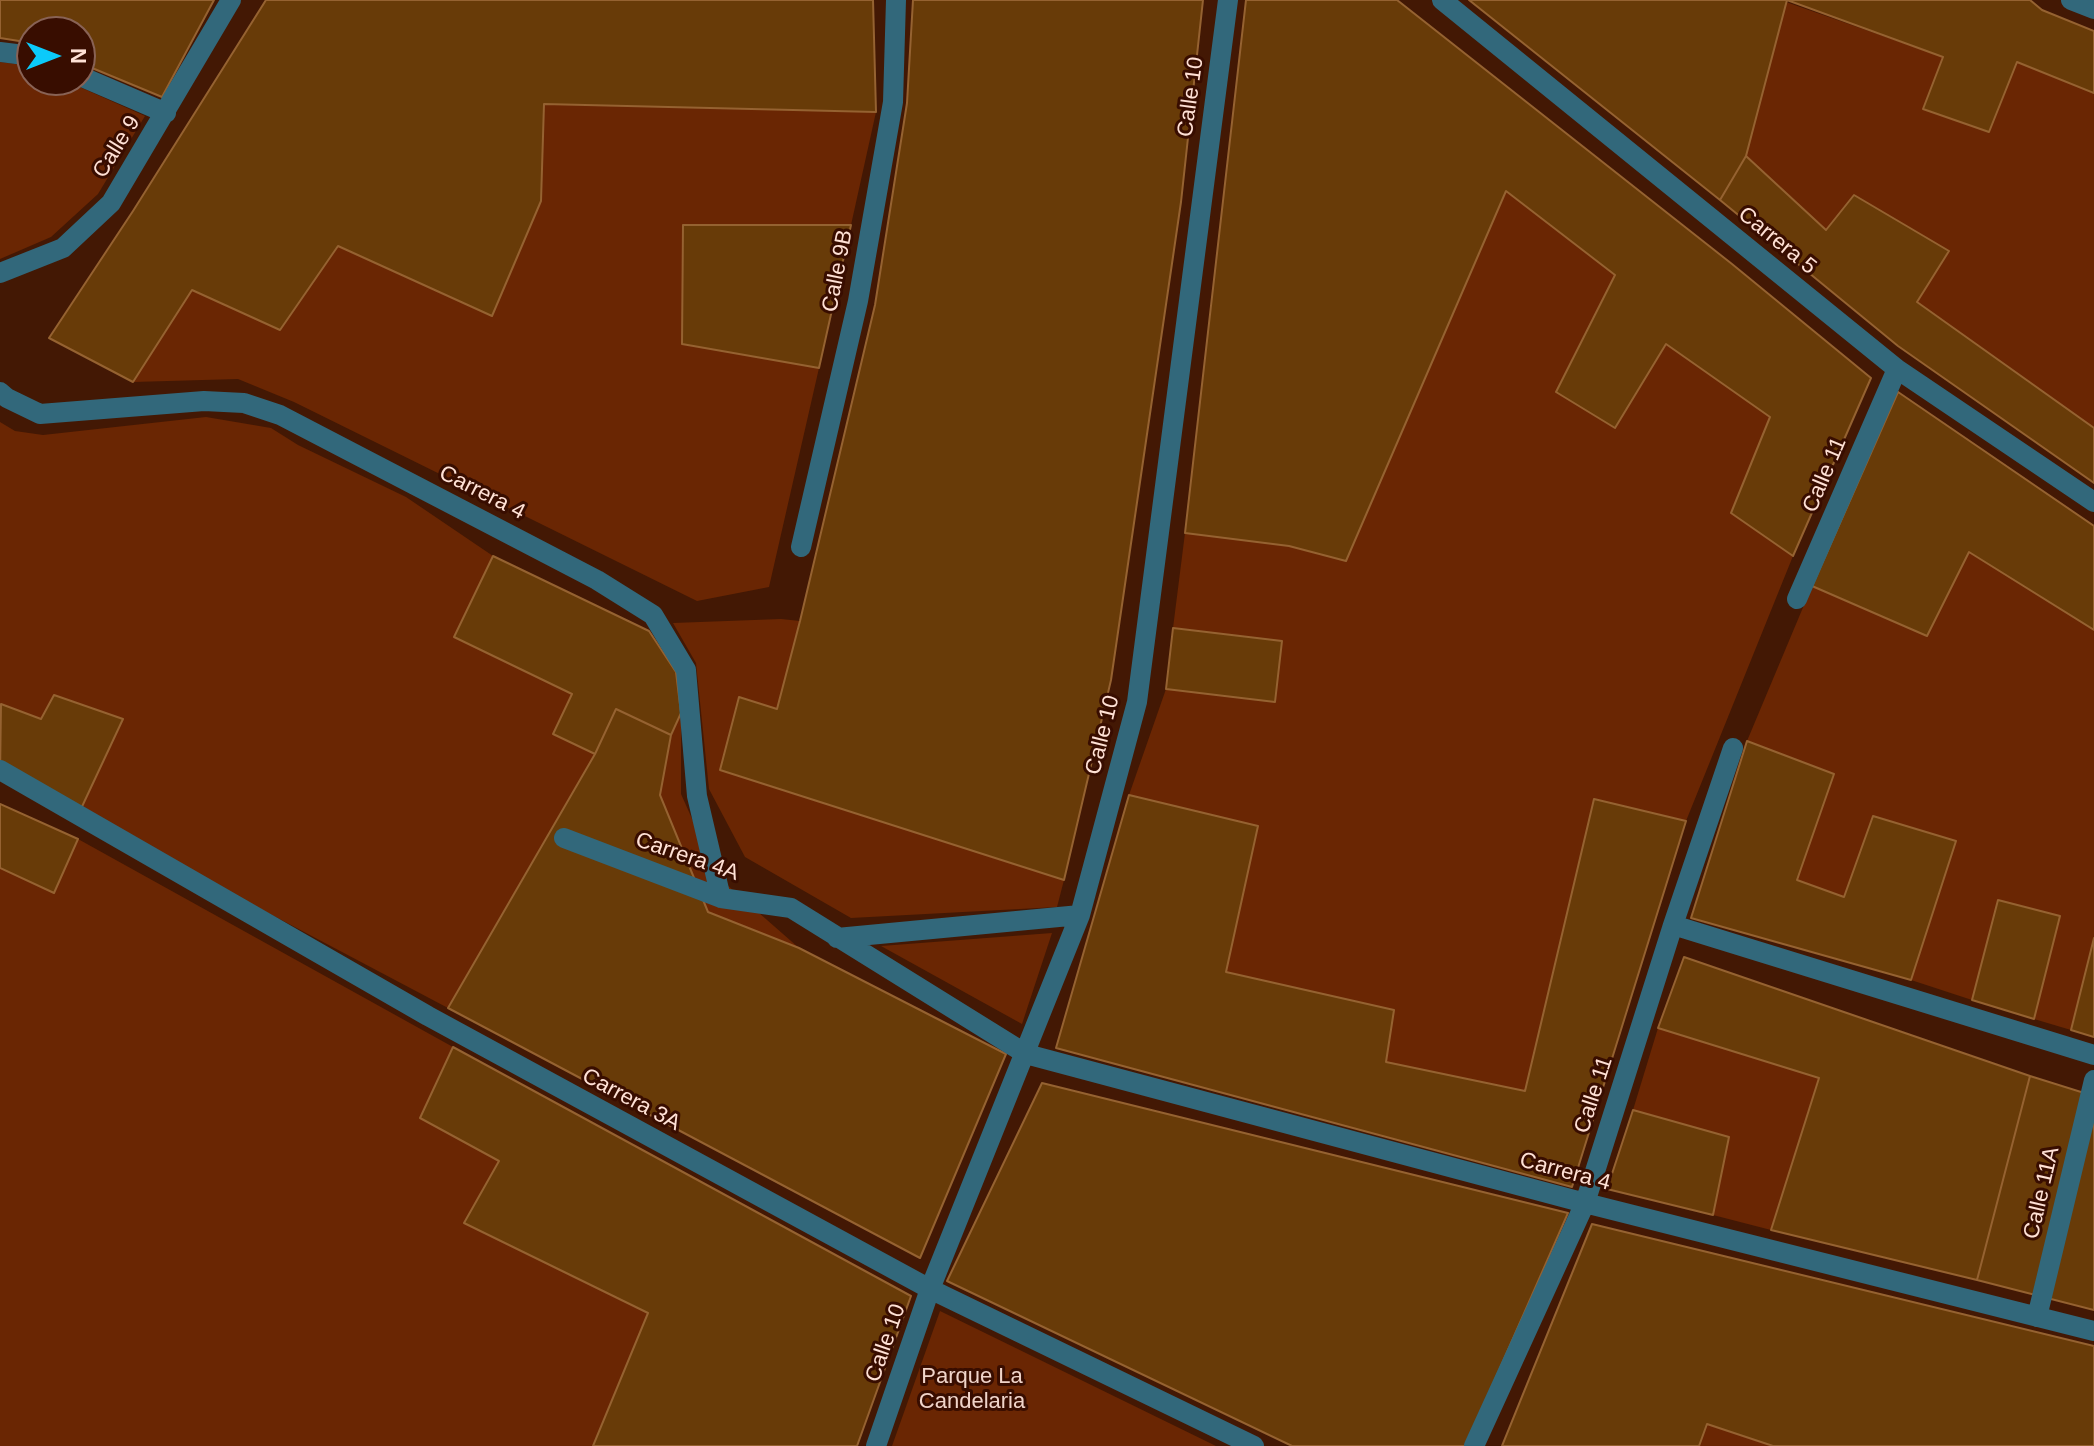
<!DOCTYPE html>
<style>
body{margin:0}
#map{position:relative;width:2094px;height:1446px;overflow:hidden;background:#431804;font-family:Helvetica,sans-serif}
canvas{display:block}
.north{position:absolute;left:16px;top:16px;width:80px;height:80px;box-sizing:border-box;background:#380d00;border:2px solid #886255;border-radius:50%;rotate:90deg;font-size:22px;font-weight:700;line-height:32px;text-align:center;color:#ffe1d5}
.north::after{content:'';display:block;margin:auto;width:28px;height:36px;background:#0bcafa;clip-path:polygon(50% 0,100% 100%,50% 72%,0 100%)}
</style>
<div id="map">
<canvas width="2094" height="1446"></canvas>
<div class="north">N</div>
</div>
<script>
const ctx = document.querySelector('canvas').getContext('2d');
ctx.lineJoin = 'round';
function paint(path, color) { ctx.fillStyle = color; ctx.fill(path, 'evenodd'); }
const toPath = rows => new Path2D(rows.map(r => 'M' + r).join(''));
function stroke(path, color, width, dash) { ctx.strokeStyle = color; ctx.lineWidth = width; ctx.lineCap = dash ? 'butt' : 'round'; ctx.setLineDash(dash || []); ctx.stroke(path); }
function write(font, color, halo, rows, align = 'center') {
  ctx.font = font + ' Helvetica,sans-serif'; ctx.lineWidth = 6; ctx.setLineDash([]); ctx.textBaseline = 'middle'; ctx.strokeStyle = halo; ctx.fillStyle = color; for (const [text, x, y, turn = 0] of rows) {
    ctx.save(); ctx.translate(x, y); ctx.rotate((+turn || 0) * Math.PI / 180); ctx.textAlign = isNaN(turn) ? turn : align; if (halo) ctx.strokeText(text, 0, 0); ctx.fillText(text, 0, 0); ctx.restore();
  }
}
const green = toPath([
 [1786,2,1943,57,1923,109,2017,62,2094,93,2094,428,1917,302,1948,251,1854,195,1826,230,1746,156],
 [0,62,31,66,32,80,64,80,145,116,98,194,51,237,0,259],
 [544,104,876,112,851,225,683,225,682,344,819,368,769,587,697,601,294,402,238,379,133,382,192,290,280,330,338,246,492,316,541,201],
 [1506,191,1615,275,1556,392,1615,428,1666,344,1770,417,1731,513,1793,556,1686,821,1594,799,1525,1091,1386,1062,1394,1010,1226,972,1258,826,1129,795,1166,689,1275,702,1282,641,1173,628,1185,533,1289,546,1346,561],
 [206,417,271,428,298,445,406,497,493,556,454,637,572,694,553,734,595,754,448,1008,79,813,122,719,55,695,41,719,1,704,0,707,0,422,15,431,43,435],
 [1969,552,2094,630,2094,938,2071,1030,2034,1019,2060,916,1998,901,1972,1000,1911,980,1956,841,1874,816,1844,897,1797,880,1834,774,1747,741,1812,586,1927,636],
 [781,619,800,621,777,709,739,698,720,770,1064,880,1057,907,851,918,745,857,709,789,696,663,673,623],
 [681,713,681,794,718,877,799,948,708,912,660,795,670,739],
 [78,839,453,1047,420,1118,499,1161,465,1223,648,1313,593,1446,0,1446,0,868,54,892],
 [1052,933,1022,1024,881,946],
 [1658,1028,1819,1078,1771,1230,1713,1215,1728,1137,1633,1110],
 [940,1311,1216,1446,892,1446],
 [1707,1424,1772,1446,1699,1446]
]);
const building = toPath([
 [0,0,214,0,162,97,80,63,80,32,32,32,32,43,0,38,0,0],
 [266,0,873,0,876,112,544,104,541,201,492,316,338,246,280,330,192,290,133,382,49,338,133,211,266,0],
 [913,0,1203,0,1181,202,1111,680,1064,880,720,770,739,697,777,709,800,621,875,305,907,103,913,0],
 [1246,0,1397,0,1732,264,1871,378,1793,556,1731,513,1770,417,1666,344,1615,428,1556,392,1615,275,1506,191,1346,561,1289,546,1185,533,1246,0],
 [1469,0,1787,0,1746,156,1720,200,1469,0],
 [1787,0,2030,0,2042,10,2094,31,2094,93,2017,62,1989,132,1923,109,1943,57,1787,0],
 [1746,156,1826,230,1854,195,1949,251,1917,302,2094,428,2094,483,1898,346,1720,200,1746,156],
 [683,225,851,225,819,368,682,344,683,225],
 [1898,392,2094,526,2094,630,1969,552,1927,636,1812,586,1898,392],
 [493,556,649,631,676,672,681,713,671,735,616,709,595,754,553,734,572,694,454,637,493,556],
 [1173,628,1282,641,1275,702,1166,689,1173,628],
 [54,695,123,719,79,813,0,777,1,704,41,719,54,695],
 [616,709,671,735,660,795,708,912,799,948,1006,1054,920,1258,448,1008,595,754,616,709],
 [1747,741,1834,774,1797,880,1844,897,1873,816,1956,841,1911,980,1691,918,1747,741],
 [1129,795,1258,826,1226,972,1394,1010,1386,1062,1525,1091,1594,799,1686,821,1572,1187,1056,1048,1129,795],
 [0,804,78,839,54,893,0,868,0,804],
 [1998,900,2060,916,2034,1019,1972,1000,1998,900],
 [2094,938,2094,1037,2071,1030,2094,938],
 [1684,957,2030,1076,1977,1280,1771,1230,1819,1078,1658,1028,1684,957],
 [453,1047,911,1296,857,1446,593,1446,648,1313,464,1223,499,1161,420,1118,453,1047],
 [2030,1076,2094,1096,2094,1310,1977,1280,2030,1076],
 [1042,1083,1568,1213,1466,1446,1292,1446,947,1281,1042,1083],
 [1633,1110,1729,1137,1713,1215,1607,1189,1633,1110],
 [1592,1224,2094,1346,2094,1446,1773,1446,1707,1424,1699,1446,1502,1446,1592,1224]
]);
const minor = toPath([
 [1442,0,1897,369,2094,502],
 [2071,0,2094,9],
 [0,52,32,56],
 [80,76,166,113],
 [0,273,63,248,111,203,231,0],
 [0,392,7,398,40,414,204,401,244,403,280,415,597,580,653,615,686,670,697,796,721,898],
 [801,547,858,301,893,102,896,0],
 [1797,599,1897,369],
 [0,770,428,1016,930,1289,1254,1446],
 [564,838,721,898,791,908,1026,1054,1585,1203,2094,1331],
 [1673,925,2094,1055],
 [837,938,1080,915],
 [2037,1317,2094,1080],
 [876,1446,930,1289,1080,915,1137,702,1228,0],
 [1474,1446,1585,1203,1673,925,1733,748]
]);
const streetNames = [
 ["Calle 10",1191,97,-82],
 ["Calle 9",117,147,-58],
 ["Carrera 5",1777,241,39],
 ["Calle 9B",838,271,-79],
 ["Calle 11",1825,475,-67],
 ["Carrera 4",482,493,27],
 ["Calle 10",1103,735,-76],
 ["Carrera 4A",687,857,19],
 ["Calle 11",1594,1095,-72],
 ["Carrera 3A",631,1100,28],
 ["Carrera 4",1565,1172,15],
 ["Calle 11A",2042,1193,-77],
 ["Calle 10",886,1343,-71]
];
const parkNames = [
 ["Parque La",972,1377],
 ["Candelaria",972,1402]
];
paint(green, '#6a2603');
paint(building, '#683b08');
stroke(building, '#956231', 2);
stroke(minor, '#32687b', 20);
write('22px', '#ffe1d5', '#380d00', streetNames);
write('22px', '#f0d4c9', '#380d00', parkNames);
</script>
